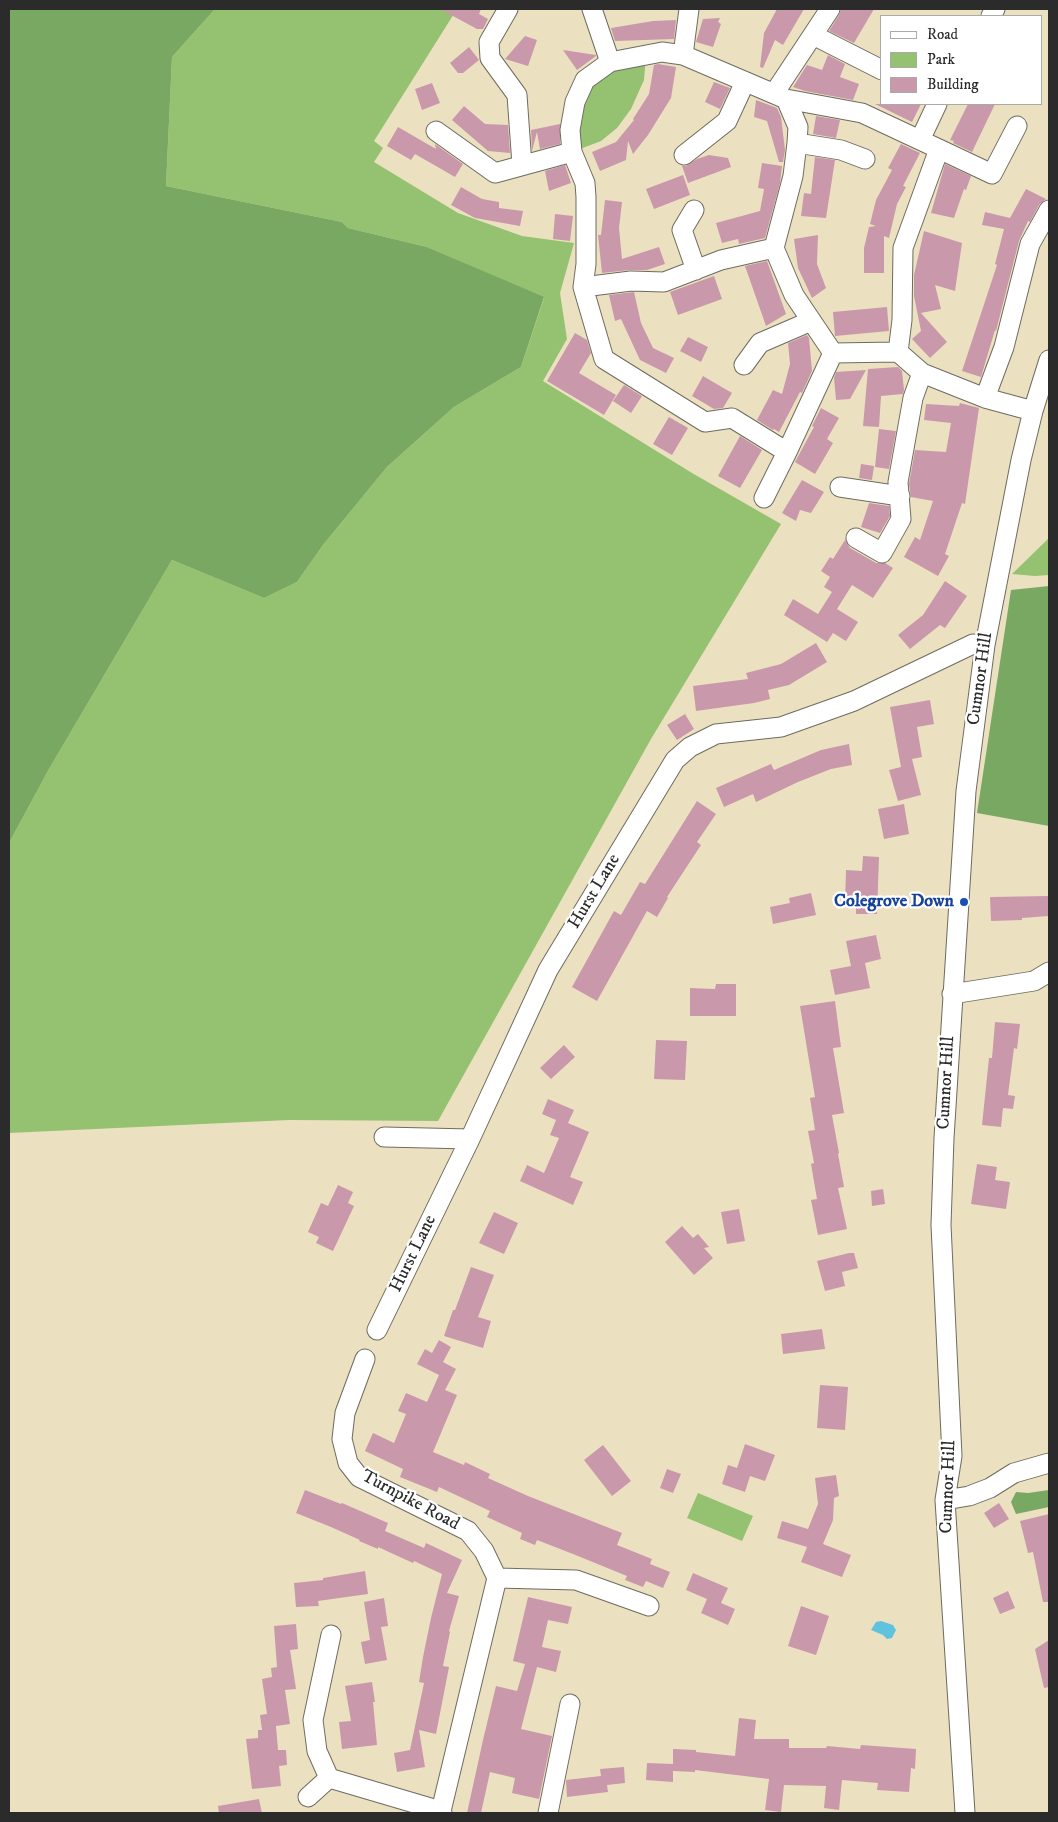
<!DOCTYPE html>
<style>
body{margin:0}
#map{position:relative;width:1058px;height:1822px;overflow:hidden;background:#ebe1c0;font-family:"IM FELL DW Pica",serif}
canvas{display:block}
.frame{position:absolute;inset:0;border:10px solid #2b2b2b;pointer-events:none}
.legend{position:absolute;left:880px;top:15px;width:162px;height:90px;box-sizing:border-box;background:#fff;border:1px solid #aaa;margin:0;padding:6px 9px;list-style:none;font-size:15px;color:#2b2b2b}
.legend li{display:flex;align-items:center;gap:10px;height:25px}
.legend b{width:25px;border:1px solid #aaa}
</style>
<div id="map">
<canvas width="1058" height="1822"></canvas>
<div class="frame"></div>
<ul class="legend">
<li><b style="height:6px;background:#fff"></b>Road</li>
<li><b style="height:14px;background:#95c270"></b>Park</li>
<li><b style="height:14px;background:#ca98ab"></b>Building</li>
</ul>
</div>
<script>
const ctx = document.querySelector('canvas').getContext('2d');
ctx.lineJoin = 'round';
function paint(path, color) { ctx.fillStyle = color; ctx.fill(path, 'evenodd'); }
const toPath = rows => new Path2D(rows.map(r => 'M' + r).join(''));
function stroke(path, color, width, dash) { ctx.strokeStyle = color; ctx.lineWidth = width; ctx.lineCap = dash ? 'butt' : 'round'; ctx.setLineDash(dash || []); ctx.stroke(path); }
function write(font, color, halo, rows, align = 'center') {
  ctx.font = font + ' "IM FELL DW Pica",serif'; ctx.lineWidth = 4.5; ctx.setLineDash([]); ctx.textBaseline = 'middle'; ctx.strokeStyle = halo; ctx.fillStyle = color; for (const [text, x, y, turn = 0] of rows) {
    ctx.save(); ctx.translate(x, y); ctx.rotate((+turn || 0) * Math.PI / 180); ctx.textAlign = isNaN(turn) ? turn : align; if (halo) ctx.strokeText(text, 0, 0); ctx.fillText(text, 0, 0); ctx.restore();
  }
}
const green = toPath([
 [215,9,457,9,374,141,383,148,374,162,458,213,522,236,574,243,560,293,567,339,543,381,692,473,781,524,651,739,438,1121,289,1120,9,1133,9,843,49,769,172,560,264,598,297,582,323,545,387,467,454,407,521,367,544,298,427,247,348,228,342,222,166,186,172,57],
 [646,55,644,80,631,109,617,128,601,141,572,152,585,80],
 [1049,538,1049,575,1035,576,1012,574],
 [698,1493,753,1516,742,1541,687,1518]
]);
const forest = toPath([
 [9,9,215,9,172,57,166,186,342,222,348,228,427,247,544,297,521,367,454,407,387,467,323,545,297,582,264,598,172,560,49,769,9,843],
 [1049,586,1049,826,977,813,1011,590],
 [1049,1490,1049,1507,1016,1514,1011,1502,1016,1492,1028,1493]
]);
const water = toPath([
 [881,1621,893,1625,896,1630,892,1638,887,1639,883,1635,871,1630,876,1622]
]);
const building = toPath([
 [440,9,481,9,479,14,488,19,483,29,477,29],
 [777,9,804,9,783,45,775,40,763,68,760,67,764,33],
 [841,9,874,9,854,43,829,31,839,15],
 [720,18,718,22,721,24,713,47,696,42,703,19],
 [676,20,674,39,615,41,611,28,653,21],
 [525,36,537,40,528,66,505,59],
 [469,47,479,60,463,73,458,73,450,63],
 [563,50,596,55,596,56,577,70],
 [828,55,845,64,840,77,859,84,853,100,805,91,793,87,807,65,822,70],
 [658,64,676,67,671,98,648,135,633,154,628,141,626,160,600,171,592,152,616,142,634,120,633,119,649,94,654,65],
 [714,82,730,88,720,109,705,102],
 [432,83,440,103,422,110,415,89],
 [756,100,777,108,781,117,785,150,783,162,779,162,767,121,754,117],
 [875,104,921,104,912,122],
 [968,104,995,104,972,152,953,143,954,141,950,140],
 [464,106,485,124,508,125,510,153,488,151,452,120],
 [816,116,840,120,836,138,813,134],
 [560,124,560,144,540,149,537,132,532,151,531,130],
 [398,127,436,149,435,144,463,164,455,177,415,154,411,160,387,146],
 [901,144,920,153,903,186,906,187,897,204,889,238,884,236,884,273,864,273,864,248,869,227,876,226,870,224,876,200,892,170,888,168],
 [709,155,728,158,731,167,688,183,682,166,686,166,697,159],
 [815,157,835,160,826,218,801,216,804,193,811,194],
 [762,163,782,166,780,183,765,238,739,244,738,239,722,243,716,223,760,211,764,189,758,188],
 [945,164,971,176,966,190,964,189,954,218,931,213],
 [565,165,571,183,549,191,545,171],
 [683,175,690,195,654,209,646,189],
 [461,187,482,199,499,202,499,208,523,211,520,226,475,218,451,205],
 [1026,189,1046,199,1039,205,1030,222,1028,221,1019,241,996,331,995,330,981,377,962,371,997,265,995,264,1004,229,982,225,985,212,1010,218],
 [605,200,622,202,619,228,622,259,659,247,665,264,647,270,630,270,602,273,598,235,601,235],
 [555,214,573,216,570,241,553,239],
 [924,231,962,243,955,291,935,285,941,309,921,313,947,342,930,358,912,339,921,331,914,296,914,275],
 [818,235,817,264,826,288,812,298,798,268,794,239],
 [767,261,786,314,766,326,745,266],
 [714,276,722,299,678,315,670,292],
 [634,292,641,323,653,348,674,358,666,373,640,360,621,319,615,321,609,295],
 [887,307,889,331,835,336,833,312],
 [575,333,587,340,591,353,579,373,616,395,604,415,547,381],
 [807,335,809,338,812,371,802,393,800,392,779,432,774,429,773,430,757,420,773,390,782,394,790,364,788,343],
 [688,337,708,347,701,362,680,351],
 [898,367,902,371,904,390,903,394,881,396,879,427,863,426,868,369],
 [866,370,850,399,836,400,834,378,836,372],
 [703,376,732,393,723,408,714,409,692,396],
 [624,385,642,396,631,413,613,401],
 [960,403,979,408,965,504,962,503,945,554,949,556,938,576,904,557,915,537,920,540,933,501,911,497,909,484,915,450,946,452,951,423,924,420,926,404,959,406],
 [821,408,839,418,827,439,833,443,815,474,795,462,814,427,812,426],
 [669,417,688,428,672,455,653,444],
 [879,429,896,431,889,469,875,467],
 [740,436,762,450,740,488,718,476],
 [861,464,874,466,872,480,859,478],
 [802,480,824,492,811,513,800,510,796,521,782,513],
 [869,503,889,506,890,516,880,533,861,527],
 [845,540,850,548,876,563,885,563,893,568,873,598,852,585,837,609,858,622,846,641,833,633,827,642,784,615,793,599,818,614,832,592,824,587,830,577,821,571,830,557,833,559],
 [945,581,967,596,945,628,940,625,910,649,898,635,923,615],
 [816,643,827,662,789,685,768,690,770,699,754,703,696,711,693,686,748,679,746,673,781,664],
 [930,700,934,724,917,727,922,757,912,759,921,795,898,801,889,770,901,767,890,707],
 [685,714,694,729,677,740,667,725],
 [849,744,852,765,831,769,798,782,756,802,753,794,724,807,716,788,771,764,774,770,821,750],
 [697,801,716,814,697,842,701,845,667,897,668,898,657,917,647,911,597,1001,572,987,614,911,621,915,640,882,645,884],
 [904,804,909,834,884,839,878,809],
 [863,856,879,857,877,914,856,914,856,904,845,904,846,870,862,871],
 [811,893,816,915,773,924,770,907,790,903,789,898],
 [1049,896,1049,916,1022,918,1022,920,991,921,990,897],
 [876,935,881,959,865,963,870,988,835,995,830,970,851,966,846,941],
 [716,984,736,984,736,1016,690,1016,690,988,715,989],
 [835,1001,841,1047,833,1048,844,1113,832,1115,839,1153,838,1154,844,1187,838,1188,847,1229,818,1235,811,1200,817,1199,811,1164,814,1163,808,1131,815,1130,810,1098,815,1097,800,1006],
 [995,1022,1020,1024,1017,1049,1014,1048,1008,1095,1015,1096,1013,1109,1003,1108,1001,1127,982,1125,989,1058,992,1058],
 [656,1040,687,1041,685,1080,654,1079],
 [564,1045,575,1057,551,1079,540,1068],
 [548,1099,574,1110,568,1123,589,1132,570,1177,583,1182,573,1205,520,1181,527,1165,544,1173,559,1138,550,1135,556,1120,542,1114],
 [977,1164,997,1167,995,1180,1010,1182,1006,1209,971,1204],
 [338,1185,353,1192,348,1203,354,1206,333,1251,316,1243,319,1237,308,1232,321,1203,328,1206],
 [883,1189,885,1204,872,1206,871,1191],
 [739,1209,745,1241,727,1244,721,1212],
 [494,1212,518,1223,504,1254,479,1243],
 [682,1226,693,1238,698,1234,709,1247,704,1248,713,1258,694,1275,665,1242],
 [849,1253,854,1253,858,1268,842,1272,845,1286,825,1291,817,1261],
 [471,1267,494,1275,478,1317,491,1321,483,1348,444,1336,453,1310,455,1310],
 [822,1329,825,1349,783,1354,781,1334],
 [439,1340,451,1347,443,1362,456,1369,445,1390,457,1395,433,1452,464,1465,465,1462,490,1474,488,1478,528,1496,622,1533,617,1545,652,1559,650,1564,670,1572,663,1588,646,1581,643,1587,625,1580,627,1576,573,1554,537,1540,535,1545,520,1539,522,1533,487,1517,490,1511,439,1487,437,1492,400,1477,403,1469,365,1451,373,1433,394,1443,406,1414,398,1411,406,1393,427,1402,439,1375,417,1364,425,1349,432,1353],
 [820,1385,848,1387,845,1430,817,1428],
 [745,1444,775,1455,765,1481,750,1476,745,1492,722,1484,728,1465,737,1468],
 [603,1445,631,1481,612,1496,584,1460],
 [667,1469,681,1474,673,1493,660,1488],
 [836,1475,839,1496,834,1498,833,1520,823,1544,851,1555,842,1577,801,1562,807,1547,777,1538,782,1521,808,1529,818,1504,815,1478],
 [305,1490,341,1504,342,1503,388,1523,385,1531,424,1548,426,1543,462,1560,447,1593,459,1596,449,1631,450,1632,443,1666,449,1667,436,1734,419,1730,425,1767,397,1772,394,1753,410,1750,424,1683,419,1682,423,1657,431,1618,442,1574,414,1561,413,1563,378,1547,378,1549,359,1541,360,1540,331,1527,296,1513],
 [999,1503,1009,1519,994,1528,984,1513],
 [1049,1514,1049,1602,1043,1602,1033,1552,1028,1553,1020,1521],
 [365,1571,368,1594,318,1601,319,1606,296,1607,294,1583,323,1580,323,1578],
 [693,1573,728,1588,721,1603,735,1609,728,1625,701,1613,707,1599,686,1590],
 [1008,1591,1015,1608,1000,1614,993,1598],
 [528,1597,572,1607,568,1624,548,1620,542,1647,561,1651,556,1672,537,1667,521,1729,552,1736,539,1799,512,1793,515,1778,490,1772,481,1813,467,1813,483,1740,496,1686,517,1691,525,1664,513,1661],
 [384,1598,388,1626,381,1627,387,1660,365,1664,361,1642,370,1640,364,1602],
 [801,1606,829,1616,816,1655,788,1646],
 [296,1624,298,1649,290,1650,296,1689,285,1690,290,1724,276,1726,278,1750,286,1750,287,1765,279,1766,281,1786,252,1789,246,1739,258,1738,258,1730,262,1730,260,1715,267,1714,262,1679,272,1677,271,1668,277,1667,274,1626],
 [1049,1640,1049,1687,1044,1688,1035,1649],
 [372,1682,375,1702,373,1702,377,1745,342,1749,339,1722,351,1721,345,1686],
 [739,1718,756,1720,754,1739,789,1739,789,1748,826,1748,827,1746,860,1749,861,1745,916,1749,915,1769,911,1768,909,1792,877,1790,878,1783,842,1780,839,1810,824,1808,826,1786,784,1785,781,1812,765,1810,769,1779,695,1770,695,1772,673,1771,673,1782,646,1780,647,1763,673,1764,673,1749,696,1750,696,1752,735,1756],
 [624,1767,625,1783,607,1785,608,1792,567,1797,566,1780,601,1776,600,1769],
 [259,1799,262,1813,219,1813,218,1806]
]);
const minor = toPath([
 [508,9,489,42,490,58,517,95,522,165],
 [592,9,610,62],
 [991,16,995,9],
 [813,35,882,70],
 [683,55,689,9],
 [775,92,830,9],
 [786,99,862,113,939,149,903,248,902,320,898,352],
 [436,131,495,173,572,152],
 [920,140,937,104],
 [797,143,841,150,865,159],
 [939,149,992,174,1017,126],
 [684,155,727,121,745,82],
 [694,210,682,230,696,270],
 [583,287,631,281,664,282,721,260,774,248],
 [833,353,787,452,732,418,705,422,604,359,583,287,586,264,586,197,585,183,572,152,570,130,575,102,585,80,610,62,662,52,683,55,786,99,798,127,797,143,793,176,774,248,794,295,833,353,898,352,922,373,985,398,1033,411],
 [744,365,760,343,811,321],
 [985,398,1004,347,1030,244,1049,210],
 [840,487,900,496],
 [764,498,787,452],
 [856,538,882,553,901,519,898,482,913,398,922,373],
 [952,994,1034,981,1049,972],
 [384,1137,470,1139],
 [377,1330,470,1139,548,970,675,760,690,747,716,734,781,727,854,701,973,644,985,645],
 [365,1359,345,1413,342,1439,348,1463,359,1477,468,1531,484,1551,497,1578,441,1811,442,1813],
 [945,1500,969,1496,990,1488,1014,1473,1049,1463],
 [497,1578,576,1580,649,1606],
 [331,1635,313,1720,317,1751,329,1778,441,1811],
 [308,1797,329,1778],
 [548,1813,570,1704],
 [965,1813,945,1500,952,1456,941,1225,944,1138,966,791,985,645,1021,460,1033,411,1049,360]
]);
const markers = [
 [964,902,5,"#1a4fb4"]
];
const streetNames = [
 ["Cumnor Hill",981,679,-82],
 ["Hurst Lane",595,892,-59],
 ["Cumnor Hill",947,1083,-87],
 ["Hurst Lane",414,1254,-64],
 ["Cumnor Hill",949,1487,-88],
 ["Turnpike Road",410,1501,28]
];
const transitNames = [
 ["Colegrove Down",954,902]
];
paint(green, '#95c270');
paint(forest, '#78a862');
paint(water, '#60c3de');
paint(building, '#ca98ab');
stroke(minor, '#6e6b5f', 21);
stroke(minor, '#fff', 19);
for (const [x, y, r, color] of markers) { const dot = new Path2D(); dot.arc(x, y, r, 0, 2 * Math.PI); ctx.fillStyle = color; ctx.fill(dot); stroke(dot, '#fff', 2); }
write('18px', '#2b2b2b', '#fff', streetNames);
write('bold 18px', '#164399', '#fff', transitNames, 'right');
</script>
